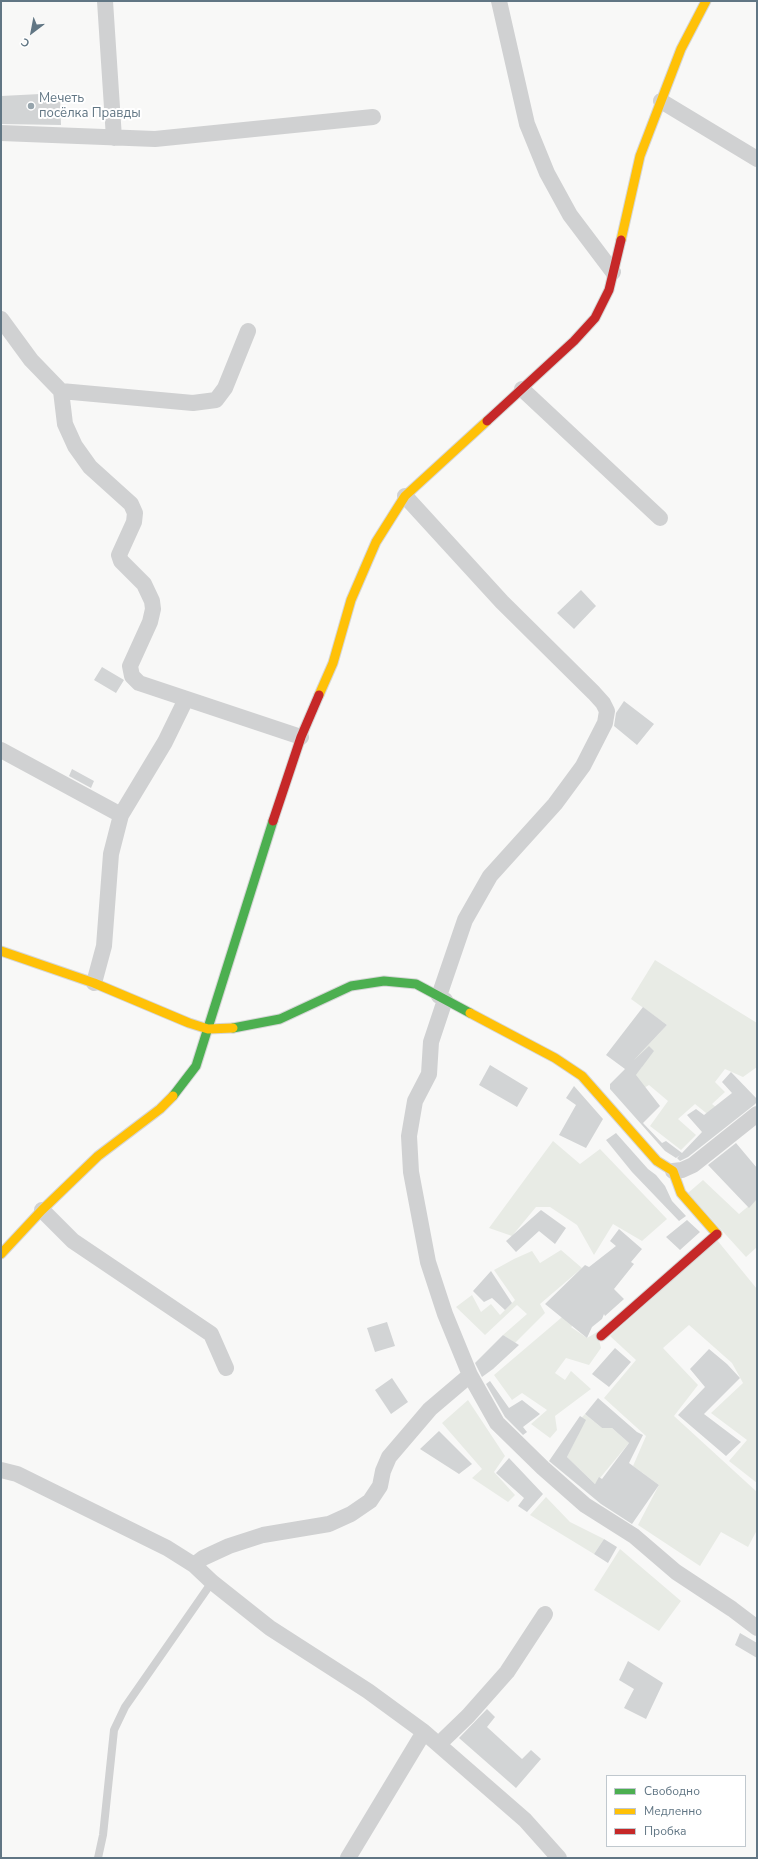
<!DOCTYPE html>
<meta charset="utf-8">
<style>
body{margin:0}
#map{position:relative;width:758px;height:1859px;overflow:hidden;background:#f8f8f7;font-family:"Nunito Sans",sans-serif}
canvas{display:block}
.frame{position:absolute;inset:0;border:2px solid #617684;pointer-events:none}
.legend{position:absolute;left:606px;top:1775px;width:140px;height:72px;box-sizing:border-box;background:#fff;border:1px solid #c0c8ce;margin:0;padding:5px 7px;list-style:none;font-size:12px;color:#617684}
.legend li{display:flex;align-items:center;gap:8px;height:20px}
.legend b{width:20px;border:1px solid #c0c8ce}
.north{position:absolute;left:12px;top:12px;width:40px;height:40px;-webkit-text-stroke:3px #fff;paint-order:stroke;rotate:212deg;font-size:11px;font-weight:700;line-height:16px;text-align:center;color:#617684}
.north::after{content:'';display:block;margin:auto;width:14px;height:18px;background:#617684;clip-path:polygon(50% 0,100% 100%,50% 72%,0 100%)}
</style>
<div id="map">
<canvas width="758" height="1859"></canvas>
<div class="frame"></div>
<ul class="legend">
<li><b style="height:5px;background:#4caf50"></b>Свободно</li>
<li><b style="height:5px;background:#ffc107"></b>Медленно</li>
<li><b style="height:5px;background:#c62828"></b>Пробка</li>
</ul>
<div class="north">С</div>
</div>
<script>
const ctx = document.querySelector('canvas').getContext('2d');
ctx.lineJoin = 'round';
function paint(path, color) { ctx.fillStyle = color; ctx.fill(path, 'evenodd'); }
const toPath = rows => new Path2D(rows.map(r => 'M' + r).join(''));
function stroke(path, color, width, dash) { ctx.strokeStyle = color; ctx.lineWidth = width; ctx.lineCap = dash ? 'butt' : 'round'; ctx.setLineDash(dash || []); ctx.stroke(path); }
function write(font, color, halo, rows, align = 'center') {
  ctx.font = font + ' "Nunito Sans",sans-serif'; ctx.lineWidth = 4; ctx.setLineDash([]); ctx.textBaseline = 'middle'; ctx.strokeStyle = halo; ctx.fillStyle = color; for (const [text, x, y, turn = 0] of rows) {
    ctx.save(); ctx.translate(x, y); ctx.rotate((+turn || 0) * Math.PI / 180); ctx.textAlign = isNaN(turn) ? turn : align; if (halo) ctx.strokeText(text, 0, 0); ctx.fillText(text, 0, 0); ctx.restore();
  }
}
const green = toPath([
 [655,960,757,1023,757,1067,743,1077,725,1069,715,1082,725,1092,712,1104,720,1110,711,1117,695,1104,678,1119,696,1135,681,1150,650,1126,668,1101,649,1085,637,1092,628,1085,642,1067,634,1060,667,1025,631,999],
 [553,1141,580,1164,600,1149,667,1219,642,1241,613,1224,594,1255,577,1225,550,1207,536,1207,512,1236,489,1228],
 [703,1180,739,1214,757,1199,757,1247,746,1257,688,1193],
 [717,1240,757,1289,757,1483,729,1461,747,1440,711,1413,743,1383,732,1363,689,1325,663,1348,698,1385,674,1416,757,1492,757,1530,748,1547,721,1532,700,1566,638,1525,659,1485,633,1466,646,1436,604,1398,636,1360,610,1336],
 [561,1250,582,1268,540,1304,545,1313,515,1343,503,1335,527,1314,517,1305,485,1335,456,1307,472,1295,481,1312,491,1304,500,1315,515,1300,494,1270,514,1259,532,1251,540,1263],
 [597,1282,584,1318,571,1327,587,1338,597,1332,601,1348,589,1365,566,1358,555,1373,565,1380,571,1371,591,1389,555,1416,557,1430,550,1438,531,1424,547,1410,522,1393,512,1400,494,1375,561,1318],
 [468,1400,505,1456,494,1472,515,1495,508,1502,472,1478,482,1469,442,1423],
 [585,1414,602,1428,612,1428,629,1443,595,1484,567,1457,578,1435,572,1428],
 [546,1497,570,1522,604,1539,594,1554,530,1515],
 [620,1549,681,1601,659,1631,594,1590]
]);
const building = toPath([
 [60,93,61,125,1,124,1,96],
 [581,590,596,606,574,629,557,613],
 [102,667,124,680,116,693,94,680],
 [624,701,654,724,637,745,614,726,616,713],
 [72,769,94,781,91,788,69,776],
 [643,1007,667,1025,634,1060,649,1046,654,1051,636,1075,660,1106,643,1123,662,1143,666,1141,682,1153,702,1132,687,1115,696,1109,704,1115,732,1093,722,1082,731,1072,757,1099,757,1102,754,1105,688,1157,680,1161,677,1158,680,1155,676,1158,665,1151,610,1089,610,1084,625,1069,606,1055],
 [490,1065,528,1088,517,1107,479,1085],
 [574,1086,603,1119,586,1148,559,1135,576,1105,566,1098],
 [616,1133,648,1169,656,1175,665,1186,672,1201,686,1216,679,1221,632,1172,606,1140],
 [736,1143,757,1168,757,1199,749,1208,708,1165],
 [541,1210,566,1228,555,1244,539,1231,516,1252,506,1241],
 [687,1220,700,1232,680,1250,666,1237],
 [619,1229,642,1249,631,1262,634,1264,614,1289,624,1299,605,1316,604,1314,602,1319,592,1327,587,1338,545,1304,585,1265,589,1267,616,1246,610,1241],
 [491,1271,512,1303,505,1310,492,1298,484,1302,473,1291],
 [387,1322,395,1346,375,1352,367,1328],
 [503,1335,519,1345,493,1369,482,1377,475,1363],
 [615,1348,631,1362,609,1387,592,1374],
 [709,1349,727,1364,740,1378,704,1414,741,1442,726,1456,678,1415,705,1387,690,1369],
 [392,1378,408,1402,391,1414,375,1390],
 [490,1381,509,1408,522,1400,540,1414,523,1427,527,1432,523,1435,505,1417,486,1384],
 [598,1398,637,1432,643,1435,629,1463,659,1485,632,1524,601,1504,549,1461,580,1416,586,1420,567,1457,595,1484,599,1477,602,1479,629,1443,612,1428,602,1428,585,1414],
 [439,1431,472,1464,459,1474,420,1449],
 [509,1458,543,1494,527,1512,518,1506,524,1498,496,1473],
 [604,1539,617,1547,608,1563,594,1554],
 [740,1633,757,1643,757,1658,735,1645],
 [628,1661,663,1683,646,1719,624,1708,634,1689,619,1680],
 [487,1709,495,1717,487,1727,522,1759,531,1750,541,1759,516,1788,459,1738]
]);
const lane = toPath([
 [98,1858,103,1835,114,1730,125,1707,212,1582]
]);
const street = toPath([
 [105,1,114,138],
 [499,1,527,124,547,173,570,215,613,272],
 [661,101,757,159],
 [1,133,155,139,373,117],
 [1,319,31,360,61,391,65,424,75,446,90,467,131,504,135,513,134,522,119,555,121,561,144,584,152,601,153,609,150,622,130,666,132,676,139,683,301,737],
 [522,389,660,518],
 [61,391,193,403,216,400,225,388,248,331],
 [405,496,502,602,594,693,603,703,607,711,605,723,583,766,555,804,490,876,465,920,439,996],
 [1,750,121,815],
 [94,983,104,946,111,854,121,815,165,742,186,699],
 [445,1000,431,1042,429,1074,415,1101,409,1136,411,1172,428,1262,445,1314,470,1375,497,1423,543,1468,585,1505,634,1536,676,1572,732,1609,757,1628],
 [673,1171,682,1170,693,1165,757,1114],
 [42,1210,73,1241,211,1334,226,1368],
 [1,1470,17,1474,167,1548,194,1565,212,1582,270,1628,368,1691,424,1732,525,1820,559,1858],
 [194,1565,203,1558,229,1546,263,1535,329,1524,351,1514,370,1501,380,1486,383,1471,389,1457,430,1409,470,1375],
 [439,1744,468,1716,507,1672,545,1614],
 [348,1858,424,1732]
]);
const fast = toPath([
 [233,1028,280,1019,351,986,384,981,416,984,470,1013],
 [173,1096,196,1066,273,821]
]);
const slow = toPath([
 [621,240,640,156,681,49,706,1],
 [319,695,333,663,351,600,376,542,405,496,487,421],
 [1,951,94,983,189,1023,208,1029,233,1028],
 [470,1013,555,1058,582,1076,657,1161,673,1171,681,1193,717,1234],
 [1,1254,42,1210,98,1156,160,1109,173,1096]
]);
const jam = toPath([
 [487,421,574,341,595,318,609,290,621,240],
 [273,821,301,737,319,695],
 [601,1336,717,1234]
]);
const markers = [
 [31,106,4,"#96a4ac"]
];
const poiNames = [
 ["Мечеть",39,99],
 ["посёлка Правды",39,114]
];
paint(green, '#e8ebe5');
paint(building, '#d2d4d5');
stroke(fast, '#d5d6d6', 11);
stroke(slow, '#d5d6d6', 11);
stroke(jam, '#d5d6d6', 11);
stroke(lane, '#d0d1d2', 8);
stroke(street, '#d0d1d2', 16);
stroke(fast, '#4caf50', 9);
stroke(slow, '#ffc107', 9);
stroke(jam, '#c62828', 9);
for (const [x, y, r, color] of markers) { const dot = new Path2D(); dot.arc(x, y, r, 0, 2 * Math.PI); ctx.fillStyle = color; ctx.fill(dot); stroke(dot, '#fff', 1.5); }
write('13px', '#617684', '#fff', poiNames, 'left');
</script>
